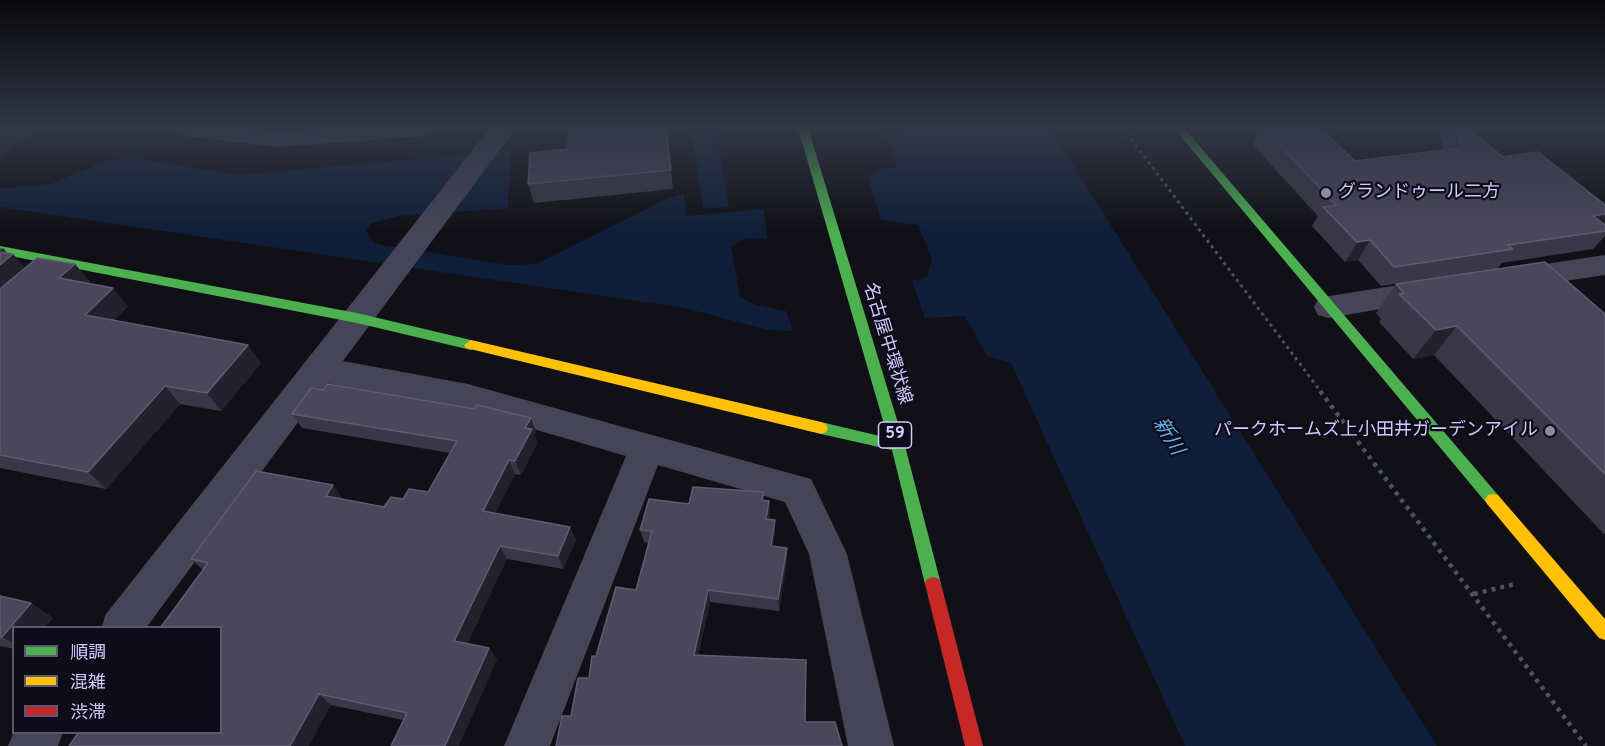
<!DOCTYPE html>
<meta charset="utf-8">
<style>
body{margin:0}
#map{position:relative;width:1605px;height:746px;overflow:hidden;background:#111016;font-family:Overpass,"Noto Sans JP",sans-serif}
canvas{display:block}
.legend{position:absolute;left:12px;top:626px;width:210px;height:108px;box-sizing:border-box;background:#0f0c1a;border:2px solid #5c5874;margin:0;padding:8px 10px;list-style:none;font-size:18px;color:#cfcafb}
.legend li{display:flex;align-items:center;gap:12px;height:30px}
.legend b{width:30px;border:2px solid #5c5874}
</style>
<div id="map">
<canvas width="1605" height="746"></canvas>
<ul class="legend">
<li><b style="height:8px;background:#4caf50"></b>順調</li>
<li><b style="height:8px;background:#ffc107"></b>混雑</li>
<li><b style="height:8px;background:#c62828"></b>渋滞</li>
</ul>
</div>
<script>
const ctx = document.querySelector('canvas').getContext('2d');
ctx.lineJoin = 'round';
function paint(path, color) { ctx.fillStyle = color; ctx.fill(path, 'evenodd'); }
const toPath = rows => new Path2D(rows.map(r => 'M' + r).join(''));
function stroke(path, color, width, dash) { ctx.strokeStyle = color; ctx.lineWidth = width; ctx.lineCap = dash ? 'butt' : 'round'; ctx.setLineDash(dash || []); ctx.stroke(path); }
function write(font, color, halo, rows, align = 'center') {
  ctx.font = font + ' Overpass,"Noto Sans JP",sans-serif'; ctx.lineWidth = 4.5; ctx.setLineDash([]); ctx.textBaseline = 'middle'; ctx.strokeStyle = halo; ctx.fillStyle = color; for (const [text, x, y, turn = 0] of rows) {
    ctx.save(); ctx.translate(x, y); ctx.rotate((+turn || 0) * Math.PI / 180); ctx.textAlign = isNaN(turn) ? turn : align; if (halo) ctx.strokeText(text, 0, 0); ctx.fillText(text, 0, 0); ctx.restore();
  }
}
const water = toPath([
 [906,128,1050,128,1437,746,1185,746,1011,363,987,356,965,316,925,318,912,281,927,277,932,259,918,225,881,220,868,177,879,169,897,167,884,133],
 [716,130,729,207,703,209,692,132],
 [510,151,508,208,398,216,372,223,366,231,374,243,382,245,509,265,536,264,669,198,684,194,686,216,764,209,767,239,746,238,731,247,740,296,755,305,786,311,793,331,768,330,685,308,0,207,0,189,51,184,106,161,132,158,239,175]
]);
const stream = toPath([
 [270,128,280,128,273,132,270,132,270,128]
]);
const pathFar1 = toPath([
 [1123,128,1321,392]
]);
const path = toPath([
 [1320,391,1586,746],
 [1474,594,1515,584]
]);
const street = toPath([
 [173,128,244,128,276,131,328,128,436,128,432,133,423,136,276,147,186,136,177,133,173,128],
 [490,128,516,128,343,361,468,384,811,479,847,554,894,746,848,746,809,554,785,502,658,465,550,746,504,746,626,456,468,410,327,383,146,628,101,628,106,614,490,128],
 [1605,255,1605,275,1512,289,1501,286,1497,279,1501,272,1512,269,1605,255],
 [1431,280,1442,284,1446,291,1442,298,1329,318,1318,315,1314,307,1318,299,1329,296,1431,280],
 [14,732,63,732,58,746,8,746,14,732]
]);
const fast = toPath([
 [798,128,808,128,905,446,941,584,939,589,933,591,927,589,925,584,892,450,821,434,816,432,814,428,816,424,821,422,888,438,798,128],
 [1174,128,1184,128,1498,495,1501,500,1498,505,1493,506,1488,505,1174,128],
 [0,246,357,313,471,340,478,345,471,350,357,323,0,254,0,246]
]);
const slow = toPath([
 [471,340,821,422,826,424,828,428,826,432,821,434,466,348,464,345,471,340],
 [1493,494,1498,495,1605,619,1605,640,1599,638,1488,505,1485,500,1488,495,1493,494]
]);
const jam = toPath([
 [933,577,939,579,941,584,983,746,965,746,925,584,927,579,933,577]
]);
const wall = toPath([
 [667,128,673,189,534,203,528,184,568,149],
 [1259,128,1320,128,1355,161,1444,150,1439,132,1442,128,1468,128,1503,157,1605,205,1605,222,1603,224,1605,225,1605,236,1593,249,1502,263,1497,269,1381,286,1358,260,1345,262,1312,226,1318,216,1252,144],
 [0,248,7,253,13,254,25,268,75,264,90,282,89,284,128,306,114,320,261,363,221,411,180,404,106,489,0,468],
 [1396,284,1605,314,1605,533,1604,534,1434,355,1413,359,1379,322,1381,319,1376,313],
 [292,414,536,432,534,435,537,443,521,475,515,474,495,513,576,540,563,569,507,559,467,643,489,648,497,660,403,720,331,705,220,732,203,570,191,559,343,499,384,507,403,499,428,492,450,453,302,428],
 [764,501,769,501,770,514,769,520,775,533,773,546,787,548,787,560,779,611,710,602,698,655,805,722,571,716,589,678,596,656,636,590,649,543,644,542,640,530,689,504],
 [0,596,31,603,53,618,14,627,14,649,0,646]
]);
const shadedWall = toPath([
 [10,128,42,128,0,158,0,135],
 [666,128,667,128,673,189,671,170],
 [1605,214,1605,222,1597,232,1593,216],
 [1370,240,1358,260,1345,262,1357,242],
 [3,248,10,256,13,254,29,272,0,298,0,251],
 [75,264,90,282,75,296,59,278],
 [113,288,128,306,100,333,85,315],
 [1457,326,1434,355,1413,359,1436,330],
 [248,345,261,363,221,411,207,393],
 [165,386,180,404,106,489,88,472],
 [531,418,536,432,534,435,537,443,521,475,515,461,525,428],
 [509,460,515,474,490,524,483,511],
 [333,485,343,499,326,496],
 [769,501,770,514,767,532,766,519],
 [775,520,775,533,771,559,771,546],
 [570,527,576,540,563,569,558,556],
 [500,546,507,559,463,653,454,641],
 [787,548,787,560,779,611,778,599],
 [708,590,710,602,696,666,694,655],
 [31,603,53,618,45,627,14,627,14,644,2,637],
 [489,648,497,660,459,746,445,746],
 [319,694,331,705,309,746,290,746]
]);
const building = toPath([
 [0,128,10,128,0,135,0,128],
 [569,128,666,128,671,170,528,184,530,153,568,149,569,128],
 [1263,128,1320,128,1355,161,1462,148,1456,128,1468,128,1503,157,1538,152,1605,205,1605,214,1593,216,1605,225,1605,231,1508,245,1513,249,1394,267,1370,240,1357,242,1323,207,1336,205,1263,128],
 [0,252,13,254,0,265,0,252],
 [37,258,75,264,59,278,113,288,85,315,248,345,207,393,165,386,88,472,0,455,0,289,37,258],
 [1545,262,1605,314,1605,474,1457,326,1436,330,1399,294,1404,293,1396,284,1545,262],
 [327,384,475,409,477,405,531,418,525,428,532,429,515,461,509,460,483,511,570,527,558,556,500,546,454,641,489,648,445,746,391,746,407,713,319,694,290,746,69,746,79,732,220,732,220,627,161,627,208,563,191,559,256,471,333,485,326,496,384,507,391,497,403,499,409,489,428,492,457,441,292,414,311,388,323,390,327,384],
 [693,487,764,492,762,500,769,501,766,519,775,520,771,546,787,548,778,599,708,590,694,655,806,660,805,722,835,722,842,746,556,746,562,716,571,716,578,678,589,678,592,656,596,656,616,587,636,590,652,531,640,530,649,499,689,504,693,487],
 [0,596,31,603,2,637,0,637,0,596]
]);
const markers = [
 [1326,193,6,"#8c89ab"],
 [1550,431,6,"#8c89ab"]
];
const shields = [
 [895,435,33]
];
const shieldNames = [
 ["59",895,435]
];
const poiNames = [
 ["グランドゥール二方",1338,193],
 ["パークホームズ上小田井ガーデンアイル",1538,431,"right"]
];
const streetNames = [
 ["名古屋中環状線",886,344,73]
];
const waterNames = [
 ["新川",1167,437,59]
];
paint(water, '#0f1f39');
paint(stream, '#0f1f39');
stroke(pathFar1, '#485560', 3, [3, 4]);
stroke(path, '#485560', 4.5, [4, 5]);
paint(street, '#464557');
paint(fast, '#4caf50');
paint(slow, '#ffc107');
paint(jam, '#c62828');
paint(wall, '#3a3748');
paint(shadedWall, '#23212c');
paint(building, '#4a475b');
stroke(building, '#5f5b74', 1.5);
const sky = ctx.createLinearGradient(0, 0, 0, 232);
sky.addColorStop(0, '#09090c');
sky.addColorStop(0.55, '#323747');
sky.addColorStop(1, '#32374700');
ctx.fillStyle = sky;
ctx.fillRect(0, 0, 1605, 232);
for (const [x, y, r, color] of markers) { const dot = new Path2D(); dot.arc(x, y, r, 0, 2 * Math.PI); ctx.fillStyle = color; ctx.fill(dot); stroke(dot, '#0f0c1a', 2); }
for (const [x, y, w] of shields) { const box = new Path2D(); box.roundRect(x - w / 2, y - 13, w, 26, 4.5); ctx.fillStyle = '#0f0c1a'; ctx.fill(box); stroke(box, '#cfcafb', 1.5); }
write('bold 16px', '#cfcafb', null, shieldNames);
write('18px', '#cfcafb', '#0f0c1a', poiNames, 'left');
write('18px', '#cfcafb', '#0f0c1a', streetNames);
write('italic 20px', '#61b0f2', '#0f0c1a', waterNames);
</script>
